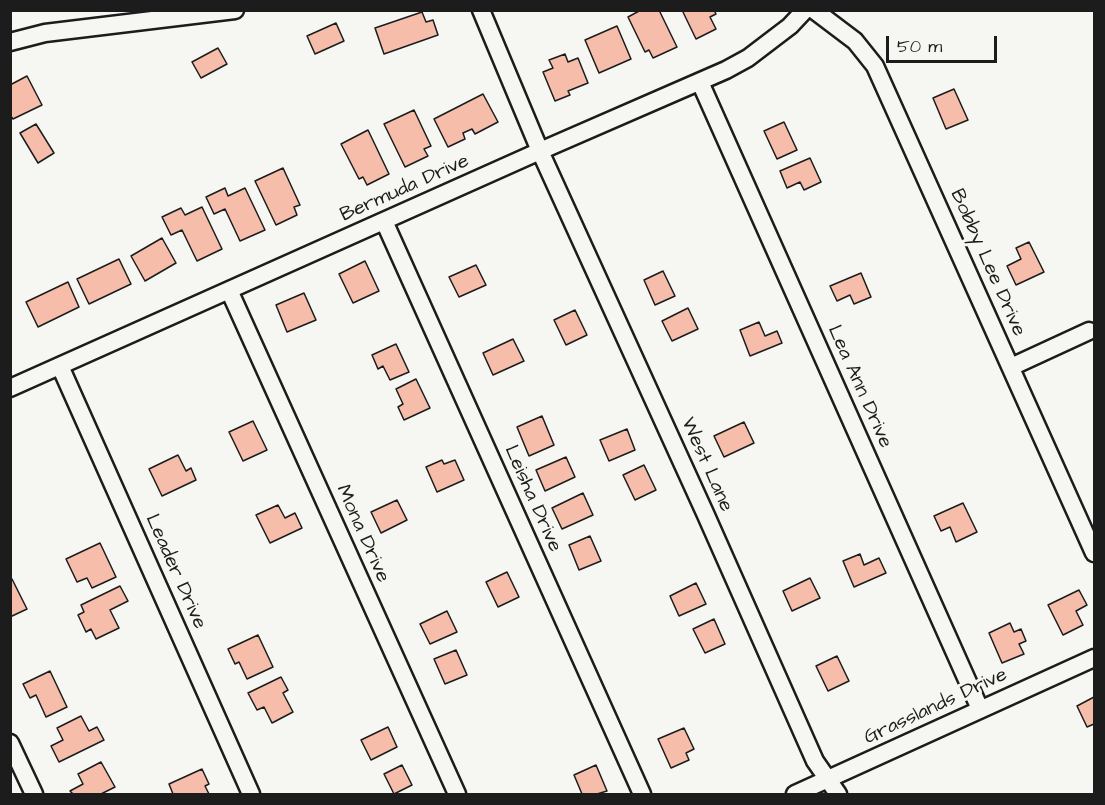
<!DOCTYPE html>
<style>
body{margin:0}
#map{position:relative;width:1105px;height:805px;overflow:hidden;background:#f6f6f2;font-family:"Architects Daughter",sans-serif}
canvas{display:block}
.frame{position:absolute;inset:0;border:12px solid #1c1c1c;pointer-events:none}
.scale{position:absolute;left:886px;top:36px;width:111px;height:27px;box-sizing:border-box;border:3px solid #1c1c1c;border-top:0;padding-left:8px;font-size:18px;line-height:21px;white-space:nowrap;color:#1c1c1c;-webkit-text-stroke:4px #f6f6f2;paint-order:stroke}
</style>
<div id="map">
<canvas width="1105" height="805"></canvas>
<div class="frame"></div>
<div class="scale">50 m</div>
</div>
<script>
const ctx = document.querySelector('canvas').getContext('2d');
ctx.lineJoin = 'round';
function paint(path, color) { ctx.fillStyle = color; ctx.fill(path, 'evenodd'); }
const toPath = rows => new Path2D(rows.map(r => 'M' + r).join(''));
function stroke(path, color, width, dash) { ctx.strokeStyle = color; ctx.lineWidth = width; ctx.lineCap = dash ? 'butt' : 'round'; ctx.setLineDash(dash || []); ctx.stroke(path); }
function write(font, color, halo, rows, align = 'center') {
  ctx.font = font + ' "Architects Daughter",sans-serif'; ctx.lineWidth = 6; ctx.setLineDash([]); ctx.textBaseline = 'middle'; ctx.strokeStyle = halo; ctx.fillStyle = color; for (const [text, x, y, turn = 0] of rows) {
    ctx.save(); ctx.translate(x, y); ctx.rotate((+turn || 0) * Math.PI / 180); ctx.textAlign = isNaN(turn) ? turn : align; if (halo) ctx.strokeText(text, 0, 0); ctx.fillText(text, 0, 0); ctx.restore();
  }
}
const building = toPath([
 [641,10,659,10,677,47,653,58,649,50,645,52,628,17,641,10],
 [682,10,714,10,716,14,710,17,716,29,696,39,682,10],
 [422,12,426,22,433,20,438,35,384,54,375,28,422,12],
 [336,23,344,41,315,54,307,36,336,23],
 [617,26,631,59,599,73,585,40,617,26],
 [218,48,227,64,201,78,192,62,218,48],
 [565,54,568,62,578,58,588,83,568,91,570,95,555,101,543,72,553,68,549,60,565,54],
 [27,76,42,105,13,119,10,115,10,85,27,76],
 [954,89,968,120,946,129,933,98,954,89],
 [483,94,498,122,475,134,472,129,463,133,465,139,448,147,434,119,483,94],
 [414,110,431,146,424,149,428,156,405,167,384,124,414,110],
 [784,122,797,150,777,159,764,131,784,122],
 [36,124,54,153,38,163,20,133,36,124],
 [368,130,389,174,367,185,363,177,359,179,341,144,368,130],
 [810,158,821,182,804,190,800,182,787,188,780,171,810,158],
 [283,168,300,205,294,207,297,215,276,225,255,181,283,168],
 [225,188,228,196,245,188,265,230,240,241,225,209,214,214,206,197,225,188],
 [202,207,222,249,197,261,182,230,171,235,162,217,181,208,185,215,202,207],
 [162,238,176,263,145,281,131,256,162,238],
 [1029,242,1044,272,1016,285,1007,266,1021,259,1016,248,1029,242],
 [119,259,131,284,89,304,77,279,119,259],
 [365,261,379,291,353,303,339,274,365,261],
 [476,265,486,285,459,297,449,277,476,265],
 [663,271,675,296,655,305,644,280,663,271],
 [861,273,871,297,854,304,850,295,837,301,830,286,861,273],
 [68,282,79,307,38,327,26,302,68,282],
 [304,293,316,320,287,332,276,305,304,293],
 [688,308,698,329,672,341,662,321,688,308],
 [575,310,587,335,566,345,554,320,575,310],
 [759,322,765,336,777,331,782,343,750,356,740,330,759,322],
 [513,339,524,361,493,375,483,353,513,339],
 [396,344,409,372,390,380,383,366,378,369,372,355,396,344],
 [416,379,430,408,404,420,398,407,403,404,396,389,416,379],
 [542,416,554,445,529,456,517,427,542,416],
 [253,421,267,450,243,461,229,432,253,421],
 [744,422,754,443,724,457,714,436,744,422],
 [627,429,635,450,609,461,600,440,627,429],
 [178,455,186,471,191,468,196,480,162,496,149,469,178,455],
 [566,457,575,477,545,491,536,470,566,457],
 [442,460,444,464,455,460,464,480,437,492,426,467,442,460],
 [644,465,656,490,635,500,623,475,644,465],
 [583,493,593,515,562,529,552,508,583,493],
 [397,500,407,520,381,533,371,512,397,500],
 [963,503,977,532,956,542,950,527,941,531,934,516,963,503],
 [278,505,285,518,295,513,302,528,270,543,256,515,278,505],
 [590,536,601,561,579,570,569,545,590,536],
 [100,543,116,577,92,588,87,578,77,582,66,559,100,543],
 [860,554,864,565,879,558,886,573,854,587,843,561,860,554],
 [507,572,519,597,498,607,486,582,507,572],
 [810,578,820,598,792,611,783,591,810,578],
 [12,579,27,609,10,617,10,580,12,579],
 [696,583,706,604,679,616,670,596,696,583],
 [120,586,128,601,110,610,119,628,96,639,91,629,86,632,78,615,84,612,81,605,120,586],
 [1079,590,1087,605,1076,611,1083,625,1063,635,1048,605,1079,590],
 [447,611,457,632,430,644,420,624,447,611],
 [714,619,725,644,705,653,693,629,714,619],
 [1010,623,1014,632,1021,629,1026,641,1019,644,1024,654,1002,663,989,633,1010,623],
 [258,635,273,667,247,679,239,662,235,664,228,649,258,635],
 [456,650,467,675,445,684,434,659,456,650],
 [837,656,849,681,828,691,816,666,837,656],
 [50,671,67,707,46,717,36,695,30,698,23,684,50,671],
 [281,677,288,690,283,693,293,712,272,723,264,707,257,710,248,693,281,677],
 [1094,697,1094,724,1087,727,1077,706,1094,697],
 [81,716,89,731,97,727,104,740,59,762,51,746,63,740,57,728,81,716],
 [388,727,397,747,371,760,361,740,388,727],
 [684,728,694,749,686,753,689,760,671,768,658,739,684,728],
 [101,762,115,787,101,794,73,794,70,791,83,784,78,774,101,762],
 [402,765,412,785,394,794,384,774,402,765],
 [596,765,607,791,597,794,582,794,574,775,596,765],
 [202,769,209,784,205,786,209,794,173,794,169,784,202,769]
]);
const street = toPath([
 [481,10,540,151,705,513,815,761,838,794],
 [814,10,855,41,875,66,1094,553],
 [10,42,45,33,235,10],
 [700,82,980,709],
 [384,221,642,794],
 [229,290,457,794],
 [60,366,251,794],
 [1011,367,1089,331],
 [10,388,540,151,726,70,748,58,790,26,805,10],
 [10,743,34,794],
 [795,794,1094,658]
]);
const streetNames = [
 ["Bermuda Drive",405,189,-24],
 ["Bobby Lee Drive",987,263,66],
 ["Lea Ann Drive",859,387,66],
 ["West Lane",706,465,66],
 ["Leisha Drive",532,499,66],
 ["Mona Drive",362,534,66],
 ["Leader Drive",175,572,66],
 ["Grasslands Drive",936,707,-25]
];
paint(building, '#f5bdaa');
stroke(building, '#1c1c1c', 1.5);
stroke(street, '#1c1c1c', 21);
stroke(street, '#f6f6f2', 16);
write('20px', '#1c1c1c', '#f6f6f2', streetNames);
</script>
